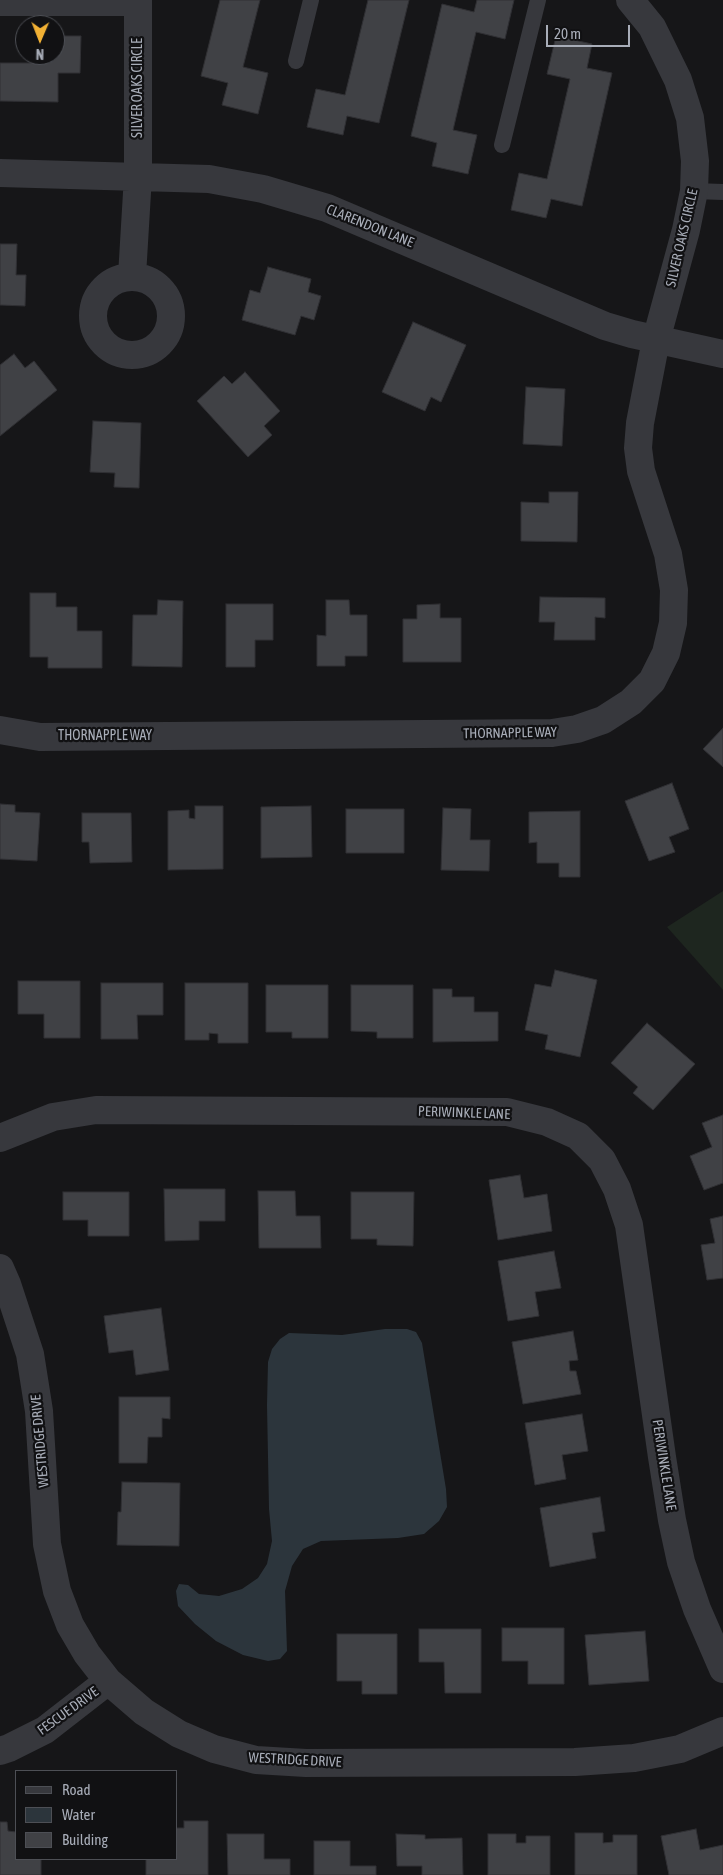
<!DOCTYPE html>
<style>
body{margin:0}
#map{position:relative;width:723px;height:1875px;overflow:hidden;background:#161618;font-family:"Asap Condensed",sans-serif}
canvas{display:block}
.legend{position:absolute;left:15px;top:1770px;width:162px;height:90px;box-sizing:border-box;background:#111113;border:1px solid #4d4f55;margin:0;padding:6px 9px;list-style:none;font-size:15px;color:#a8adb8}
.legend li{display:flex;align-items:center;gap:10px;height:25px}
.legend b{width:25px;border:1px solid #4d4f55}
.north{position:absolute;left:15px;top:15px;width:50px;height:50px;box-sizing:border-box;background:#111113;border:1px solid #4d4f55;border-radius:50%;rotate:181deg;font-size:14px;font-weight:700;line-height:20px;text-align:center;color:#a8adb8}
.north::after{content:'';display:block;margin:auto;width:18px;height:22px;background:#f2b134;clip-path:polygon(50% 0,100% 100%,50% 72%,0 100%)}
.scale{position:absolute;left:546px;top:25px;width:84px;height:22px;box-sizing:border-box;border:2px solid #a8adb8;border-top:0;padding-left:6px;font-size:15px;line-height:18px;white-space:nowrap;color:#a8adb8;-webkit-text-stroke:4px #111113;paint-order:stroke}
</style>
<div id="map">
<canvas width="723" height="1875"></canvas>
<ul class="legend">
<li><b style="height:6px;background:#37383d"></b>Road</li>
<li><b style="height:14px;background:#2c353c"></b>Water</li>
<li><b style="height:14px;background:#404145"></b>Building</li>
</ul>
<div class="north">N</div>
<div class="scale">20 m</div>
</div>
<script>
const ctx = document.querySelector('canvas').getContext('2d');
ctx.lineJoin = 'round';
function paint(path, color) { ctx.fillStyle = color; ctx.fill(path, 'evenodd'); }
const toPath = rows => new Path2D(rows.map(r => 'M' + r).join(''));
function stroke(path, color, width, dash) { ctx.strokeStyle = color; ctx.lineWidth = width; ctx.lineCap = dash ? 'butt' : 'round'; ctx.setLineDash(dash || []); ctx.stroke(path); }
function write(font, color, halo, rows, align = 'center') {
  ctx.font = font + ' "Asap Condensed",sans-serif'; ctx.lineWidth = 4.5; ctx.setLineDash([]); ctx.textBaseline = 'middle'; ctx.strokeStyle = halo; ctx.fillStyle = color; for (const [text, x, y, turn = 0] of rows) {
    ctx.save(); ctx.translate(x, y); ctx.rotate((+turn || 0) * Math.PI / 180); ctx.textAlign = isNaN(turn) ? turn : align; if (halo) ctx.strokeText(text, 0, 0); ctx.fillText(text, 0, 0); ctx.restore();
  }
}
const green = toPath([
 [723,891,723,990,667,927]
]);
const water = toPath([
 [385,1329,407,1329,416,1332,422,1343,446,1489,447,1507,439,1521,424,1534,398,1538,321,1541,303,1549,292,1566,285,1591,287,1651,280,1659,268,1661,243,1655,216,1641,195,1624,178,1606,176,1591,179,1584,188,1585,199,1594,219,1596,242,1589,258,1578,267,1564,272,1541,269,1509,267,1405,268,1362,272,1349,280,1339,289,1333,342,1335]
]);
const building = toPath([
 [220,0,260,0,243,67,268,73,258,114,222,105,228,83,201,76,220,0],
 [368,0,409,0,379,123,347,116,343,135,307,127,316,89,345,95,368,0],
 [477,0,514,0,505,39,476,32,453,130,477,135,468,174,432,166,437,143,411,136,442,4,474,12,477,0],
 [55,36,81,36,80,73,58,73,58,102,0,101,0,63,39,63,39,55,55,55,55,36],
 [556,36,592,44,587,68,612,73,582,206,551,199,546,218,511,210,519,173,547,179,570,79,547,74,556,36],
 [0,244,17,244,16,275,26,275,25,306,0,305,0,244],
 [268,267,311,279,308,292,321,296,314,320,301,316,295,335,242,320,250,290,260,293,268,267],
 [413,322,466,345,441,402,431,397,425,411,382,392,413,322],
 [14,354,25,368,34,361,57,390,0,436,0,365,14,354],
 [245,372,280,411,264,426,272,435,248,457,197,401,224,376,232,384,245,372],
 [526,387,565,389,562,446,523,444,526,387],
 [93,421,141,423,139,488,114,487,115,473,90,472,93,421],
 [549,492,578,492,577,542,521,541,521,502,549,503,549,492],
 [30,593,56,593,56,607,77,607,77,631,102,631,102,668,48,668,48,657,30,657,30,593],
 [540,597,605,598,605,618,595,617,595,640,554,640,555,622,539,622,540,597],
 [158,600,183,601,182,667,132,666,133,615,157,615,158,600],
 [326,600,349,600,350,615,367,615,367,656,345,656,345,666,317,666,317,635,326,636,326,600],
 [226,604,273,604,273,640,255,640,255,667,226,667,226,604],
 [440,604,440,618,461,618,461,662,403,662,403,619,417,619,417,605,440,604],
 [723,728,723,767,703,749,723,728],
 [672,783,689,829,669,837,675,852,649,861,625,801,672,783],
 [0,804,15,805,15,812,40,813,37,861,0,859,0,804],
 [195,806,223,806,223,869,168,870,168,811,189,810,189,818,195,819,195,806],
 [311,806,312,857,261,858,261,807,311,806],
 [443,808,471,809,470,840,490,840,489,871,441,870,443,808],
 [346,809,404,809,404,853,346,853,346,809],
 [580,811,580,877,559,877,559,863,537,863,537,842,529,843,529,812,580,811],
 [82,813,131,813,132,862,90,863,89,842,82,842,82,813],
 [555,970,597,980,580,1057,545,1049,548,1035,525,1030,535,984,551,987,555,970],
 [18,981,80,981,80,1038,44,1038,44,1014,18,1014,18,981],
 [101,983,163,983,163,1015,137,1015,138,1039,101,1039,101,983],
 [185,983,248,983,248,1043,218,1043,218,1034,209,1033,209,1040,185,1040,185,983],
 [266,985,328,985,328,1038,292,1038,292,1032,266,1032,266,985],
 [351,985,413,985,413,1038,377,1038,377,1032,351,1031,351,985],
 [433,989,452,989,452,997,474,997,474,1012,498,1012,498,1041,433,1042,433,989],
 [647,1023,695,1064,653,1110,633,1093,638,1087,611,1063,647,1023],
 [723,1115,723,1183,704,1190,690,1156,712,1147,702,1123,723,1115],
 [520,1175,524,1198,547,1194,552,1231,498,1240,489,1180,520,1175],
 [164,1189,225,1189,225,1221,199,1221,199,1240,165,1241,164,1189],
 [258,1191,295,1191,296,1216,320,1216,321,1248,259,1248,258,1191],
 [63,1192,129,1192,129,1236,88,1236,88,1220,63,1220,63,1192],
 [351,1192,414,1192,413,1246,377,1245,377,1239,351,1239,351,1192],
 [723,1216,723,1278,707,1280,701,1245,715,1243,710,1219,723,1216],
 [554,1251,561,1288,535,1292,539,1316,508,1321,498,1261,554,1251],
 [161,1308,169,1370,136,1375,133,1350,109,1353,104,1316,161,1308],
 [573,1331,578,1360,569,1361,570,1371,576,1371,581,1394,523,1404,512,1342,573,1331],
 [119,1397,170,1397,170,1419,162,1418,162,1437,148,1437,147,1463,119,1463,119,1397],
 [582,1414,588,1451,562,1455,566,1479,535,1485,525,1423,582,1414],
 [122,1482,180,1483,179,1546,117,1545,118,1512,121,1512,122,1482],
 [600,1497,605,1531,592,1533,596,1558,550,1567,540,1508,600,1497],
 [502,1628,564,1628,564,1684,528,1684,528,1661,502,1661,502,1628],
 [419,1629,481,1629,481,1693,445,1693,444,1662,419,1662,419,1629],
 [645,1631,649,1681,589,1685,585,1635,645,1631],
 [337,1634,397,1634,397,1694,362,1694,362,1681,337,1681,337,1634],
 [184,1821,208,1821,208,1875,146,1875,146,1859,176,1859,176,1828,184,1828,184,1821],
 [0,1822,7,1822,8,1831,16,1832,16,1859,41,1859,41,1875,0,1875,0,1822],
 [696,1829,700,1850,723,1845,723,1875,669,1875,661,1836,696,1829],
 [575,1833,603,1833,603,1843,613,1842,613,1835,637,1835,637,1875,575,1875,575,1833],
 [227,1834,264,1834,264,1859,290,1859,290,1875,228,1875,227,1834],
 [396,1834,425,1835,425,1839,462,1838,463,1875,422,1875,422,1866,397,1866,396,1834],
 [488,1834,516,1834,516,1843,526,1843,526,1836,550,1836,550,1875,488,1875,488,1834],
 [314,1841,350,1841,350,1866,376,1866,376,1875,314,1875,314,1841]
]);
const lane = toPath([
 [0,8,138,8],
 [296,61,311,0],
 [502,145,538,0],
 [694,191,723,192]
]);
const street = toPath([
 [0,173,209,179,263,189,327,208,605,326,632,334,723,354],
 [132,276,138,176,138,0],
 '93 316a39 39 0 1 1 78 0a39 39 0 1 1-78 0Z',
 [0,730,40,737,552,733,577,729,603,720,631,702,652,681,666,653,673,623,674,590,668,554,641,471,638,448,640,423,656,340,686,230,694,191,695,161,690,118,678,80,652,27,630,0],
 [0,1138,53,1117,96,1110,507,1112,547,1122,578,1136,602,1160,617,1189,629,1225,662,1457,672,1520,681,1562,697,1609,723,1669],
 [0,1268,7,1284,30,1354,39,1411,47,1544,57,1591,70,1625,87,1654,108,1681,144,1712,179,1734,214,1749,256,1760,306,1763,575,1762,634,1758,680,1749,723,1731],
 [0,1751,9,1748,45,1730,108,1681]
]);
const streetNames = [
 ["SILVER OAKS CIRCLE",138,88,-90],
 ["CLARENDON LANE",370,226,22],
 ["SILVER OAKS CIRCLE",682,238,-77],
 ["THORNAPPLE WAY",510,733,-1],
 ["THORNAPPLE WAY",105,736],
 ["PERIWINKLE LANE",464,1113,2],
 ["WESTRIDGE DRIVE",40,1441,-95],
 ["PERIWINKLE LANE",664,1465,81],
 ["FESCUE DRIVE",68,1711,-36],
 ["WESTRIDGE DRIVE",295,1760,3]
];
paint(green, '#1e261f');
paint(water, '#2c353c');
paint(building, '#404145');
stroke(building, '#303034', 1);
stroke(lane, '#37383d', 16);
stroke(street, '#37383d', 28);
write('14px', '#a8adb8', '#111113', streetNames);
</script>
